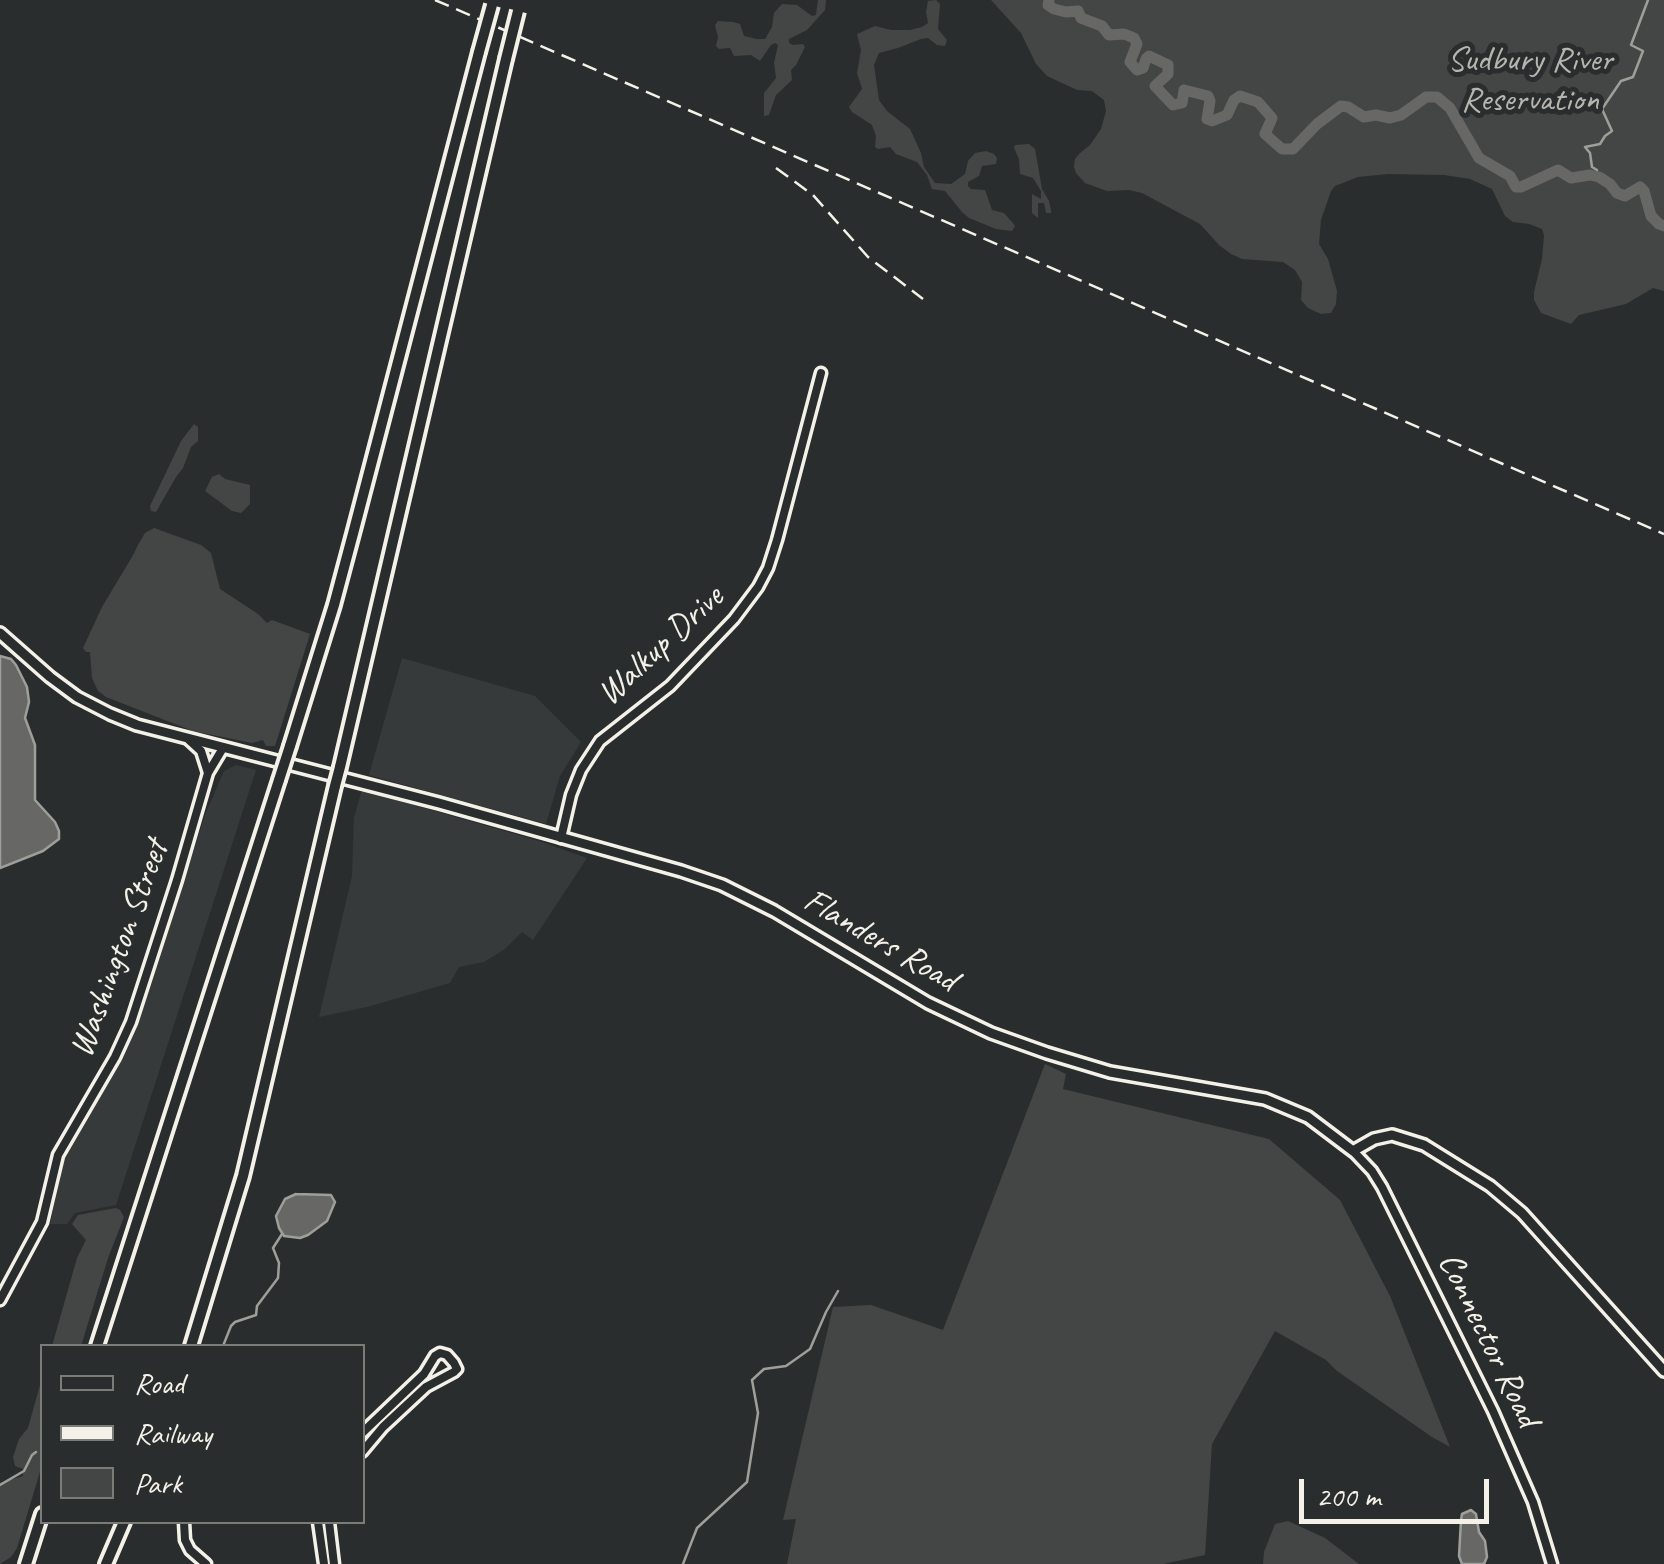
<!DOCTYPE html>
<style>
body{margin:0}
#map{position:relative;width:1664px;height:1564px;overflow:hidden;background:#2a2d2e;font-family:Caveat,sans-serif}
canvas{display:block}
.legend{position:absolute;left:40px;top:1344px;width:325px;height:180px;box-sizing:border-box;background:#2a2d2e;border:2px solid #7b7b78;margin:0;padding:12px 18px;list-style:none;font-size:30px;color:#f4f1e8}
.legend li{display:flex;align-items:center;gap:20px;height:50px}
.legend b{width:50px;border:2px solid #7b7b78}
.scale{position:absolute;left:1299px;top:1479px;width:190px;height:45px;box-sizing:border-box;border:5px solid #f4f1e8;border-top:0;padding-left:12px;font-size:30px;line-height:35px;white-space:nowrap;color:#f4f1e8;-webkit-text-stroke:8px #2a2d2e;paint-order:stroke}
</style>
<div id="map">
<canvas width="1664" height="1564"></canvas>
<ul class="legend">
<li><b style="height:12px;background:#2a2d2e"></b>Road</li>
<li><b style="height:12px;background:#f4f1e8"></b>Railway</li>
<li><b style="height:28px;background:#444645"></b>Park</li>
</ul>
<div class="scale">200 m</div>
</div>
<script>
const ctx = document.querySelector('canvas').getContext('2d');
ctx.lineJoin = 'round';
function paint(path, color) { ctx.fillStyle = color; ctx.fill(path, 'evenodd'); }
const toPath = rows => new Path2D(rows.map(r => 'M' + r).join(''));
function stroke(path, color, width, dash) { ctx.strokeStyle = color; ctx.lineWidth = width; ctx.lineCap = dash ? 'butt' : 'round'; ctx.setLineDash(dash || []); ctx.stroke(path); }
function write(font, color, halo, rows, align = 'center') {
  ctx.font = font + ' Caveat,sans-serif'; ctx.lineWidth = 10; ctx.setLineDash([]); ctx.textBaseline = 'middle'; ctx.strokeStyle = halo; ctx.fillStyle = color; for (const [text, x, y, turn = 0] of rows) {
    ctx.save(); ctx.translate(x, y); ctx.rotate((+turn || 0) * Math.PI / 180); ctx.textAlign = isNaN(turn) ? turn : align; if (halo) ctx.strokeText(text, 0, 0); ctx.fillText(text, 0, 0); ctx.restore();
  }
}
const built = toPath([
 [402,658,535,696,581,742,560,776,546,824,369,775],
 [236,765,256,770,116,1205,75,1213,67,1224,50,1224,64,1159,130,1041,151,985,205,815,224,771],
 [362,790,539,841,587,858,533,940,522,932,505,949,484,962,459,967,450,983,367,1007,319,1017,352,876,354,817]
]);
const green = toPath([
 [818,0,826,0,825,10,807,30,789,39,789,43,793,45,803,44,805,47,796,65,791,70,792,80,776,95,769,115,764,116,764,93,776,78,774,63,778,45,775,43,771,45,760,61,751,55,734,56,730,48,719,49,716,46,718,37,715,25,718,21,733,22,740,24,744,36,757,39,765,39,772,27,774,13,782,4,797,5,812,16,816,15],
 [936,0,940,4,938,29,947,40,945,46,937,45,928,38,921,39,898,48,879,53,874,65,879,100,887,111,910,129,921,153,924,167,935,183,951,184,965,174,968,161,975,153,986,151,994,154,997,158,996,164,982,166,979,176,968,182,968,186,971,189,985,190,992,210,1004,213,1013,223,1015,226,1012,231,996,229,969,218,962,212,945,191,932,189,927,175,917,162,896,154,890,147,878,149,875,147,876,136,872,125,852,112,849,107,862,89,857,73,861,50,857,34,875,26,891,30,910,30,922,27,928,23,926,12,928,1],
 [991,0,1664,0,1664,291,1653,288,1626,304,1579,315,1571,324,1541,313,1534,300,1534,292,1542,259,1544,235,1542,229,1529,224,1513,222,1505,216,1492,189,1470,179,1444,175,1388,174,1358,177,1335,186,1331,191,1321,220,1319,244,1328,259,1337,291,1336,304,1331,313,1321,314,1308,308,1301,300,1302,282,1295,270,1283,262,1242,259,1231,254,1219,245,1200,224,1142,193,1129,190,1107,191,1085,183,1076,173,1074,167,1075,159,1079,154,1090,145,1101,129,1106,111,1104,100,1092,91,1077,90,1047,76,1036,64,1021,33],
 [1029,144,1035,149,1042,189,1049,201,1051,211,1051,213,1046,213,1044,203,1038,203,1038,218,1032,213,1032,194,1041,199,1041,191,1033,178,1020,174,1019,159,1014,148,1015,145],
 [194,424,198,427,198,441,191,447,183,468,176,477,156,512,151,511,150,506,181,441],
 [219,474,225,479,250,485,250,504,241,513,232,511,205,491,212,477],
 [154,528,201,545,211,553,220,589,258,614,267,623,272,620,310,634,275,746,266,746,263,740,252,743,193,731,106,697,98,691,92,678,90,652,86,652,83,648,102,607,132,557,139,543,145,533],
 [1045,1064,1066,1074,1063,1089,1269,1139,1340,1200,1390,1296,1450,1447,1432,1437,1337,1371,1326,1360,1275,1331,1212,1444,1205,1555,1163,1564,787,1564,796,1519,783,1520,833,1307,871,1305,943,1330],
 [116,1208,120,1210,124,1217,108,1258,81,1346,52,1346,77,1258,86,1240,72,1224,78,1215],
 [42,1378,42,1465,17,1548,11,1557,0,1564,0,1483,23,1476,23,1469,15,1466,13,1457,19,1439,28,1428],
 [1288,1521,1325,1538,1359,1564,1263,1564,1264,1552,1275,1524]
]);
const water = toPath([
 [0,656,11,659,16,665,27,687,29,702,25,718,35,745,35,800,55,822,59,831,59,839,43,851,0,868,0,656],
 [296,1194,331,1195,335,1202,327,1221,308,1235,300,1238,284,1236,279,1228,276,1216,285,1199,296,1194],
 [1471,1510,1476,1514,1479,1532,1485,1541,1487,1557,1484,1564,1462,1564,1459,1556,1461,1520,1462,1514,1471,1510]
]);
const stream = toPath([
 [1596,176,1597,170,1592,167,1590,153,1585,147,1600,144,1605,136,1612,131,1602,109,1621,81,1633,77,1643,51,1631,45,1648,0],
 [223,1346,231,1326,235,1322,256,1315,257,1306,278,1278,279,1263,273,1248,282,1234],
 [0,1485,24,1471,32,1455,36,1452],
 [683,1564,697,1528,747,1482,758,1413,752,1380,764,1369,786,1366,810,1349,826,1312,838,1291]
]);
const river = toPath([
 [1049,0,1048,5,1054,9,1066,12,1078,11,1081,18,1102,26,1109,35,1124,34,1134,38,1137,44,1130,62,1137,70,1143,68,1146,59,1149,56,1168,65,1168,74,1155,86,1173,105,1182,103,1184,90,1208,96,1210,101,1207,119,1212,121,1227,115,1234,100,1240,96,1258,102,1272,118,1265,134,1282,149,1293,149,1317,124,1341,106,1348,107,1364,117,1376,115,1390,118,1401,115,1426,97,1437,97,1450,108,1479,158,1510,176,1516,187,1521,187,1558,170,1571,178,1590,175,1599,177,1610,184,1617,193,1625,196,1640,187,1644,191,1651,216,1659,224,1664,226]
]);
const minor = toPath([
 [189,740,201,751,208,773],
 [561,838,571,795,581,770,600,741,670,686,734,619,758,587,768,568,777,540,821,373],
 [1353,1151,1372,1171,1382,1187,1493,1411,1533,1502,1552,1564],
 [0,1300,42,1222,58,1155,115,1057,131,1022,177,880,208,773,223,748],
 [362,1433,424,1374,435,1356,440,1353,447,1355,454,1363,457,1369,454,1372,426,1387,383,1427,362,1452],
 [184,1522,185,1540,190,1550,206,1564],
 [318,1522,324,1564],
 [329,1522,334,1564]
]);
const major = toPath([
 [0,633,50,677,77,697,110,714,137,725,439,803,681,871,722,885,774,911,928,1003,991,1033,1047,1053,1110,1072,1265,1099,1308,1117,1353,1151,1374,1139,1392,1135,1424,1145,1490,1186,1522,1213,1664,1371]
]);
const highway = toPath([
 [290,746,334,605,354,530,479,52],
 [340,767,506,59],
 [97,1346,279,780],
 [191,1346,243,1176,335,786],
 [26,1564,42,1514],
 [106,1564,124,1522]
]);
const rail = toPath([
 [435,0,1664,534],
 [776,168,813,195,868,257,923,299]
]);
const highwayBridge = toPath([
 [479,52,492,5],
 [506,59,518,11],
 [279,780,290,746],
 [335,786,340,767]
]);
const parkNames = [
 ["Sudbury River",1530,61],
 ["Reservation",1530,101]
];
const streetNames = [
 ["Walkup Drive",661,646,-43],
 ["Flanders Road",880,941,30],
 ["Washington Street",120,949,-70],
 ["Connector Road",1488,1340,64]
];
paint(built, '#373a3a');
paint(green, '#444645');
paint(water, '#676866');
stroke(water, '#9f9f9a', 2.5);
stroke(stream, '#9f9f9a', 2.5);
stroke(river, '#676866', 11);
stroke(minor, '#f4f1e8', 15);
stroke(major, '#f4f1e8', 16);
stroke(highway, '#f4f1e8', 18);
stroke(minor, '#2a2d2e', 8);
stroke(major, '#2a2d2e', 9);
stroke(highway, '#2a2d2e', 10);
stroke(rail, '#f4f1e8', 2.5, [15, 8]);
stroke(highwayBridge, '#f4f1e8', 18, []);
stroke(highwayBridge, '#2a2d2e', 10);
write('35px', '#b6b5af', '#2a2d2e', parkNames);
write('35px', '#f4f1e8', '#2a2d2e', streetNames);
</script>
